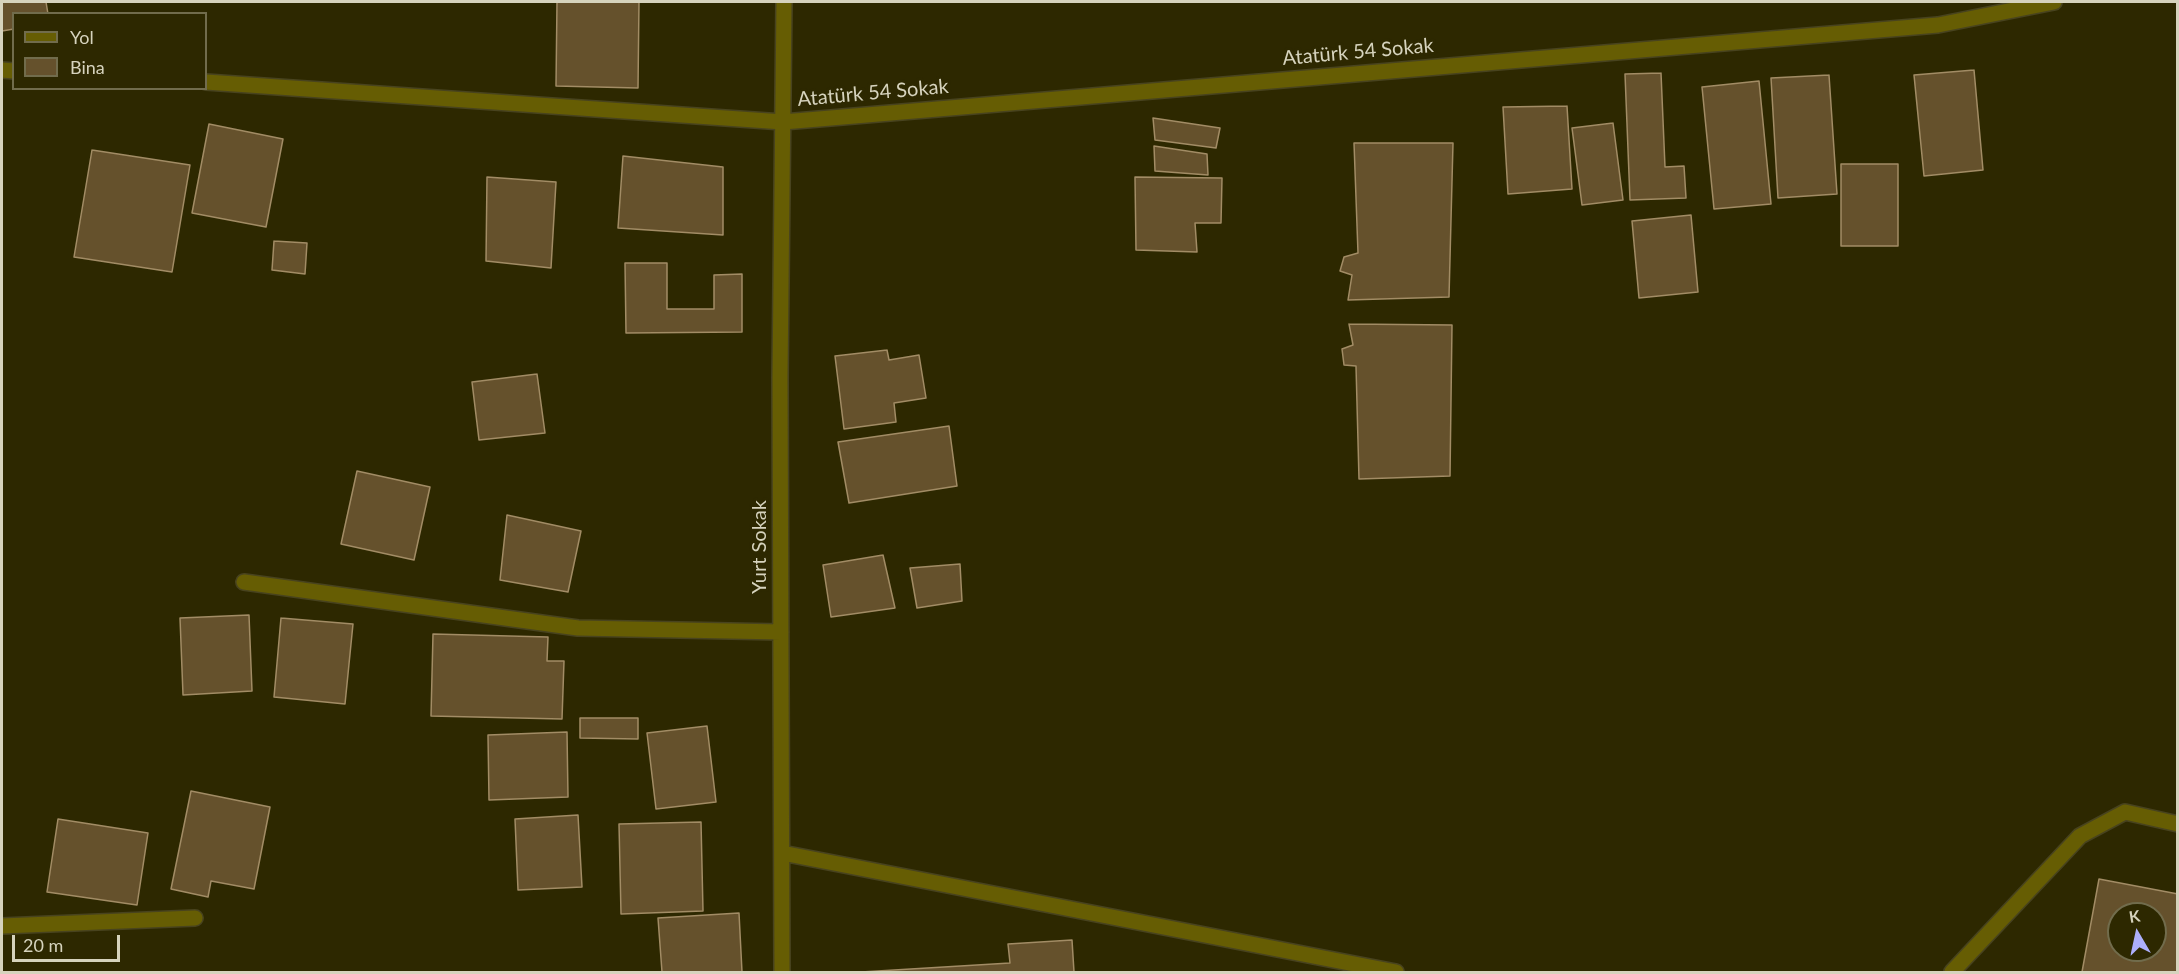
<!DOCTYPE html>
<meta charset="utf-8">
<style>
body{margin:0}
#map{position:relative;width:2179px;height:974px;overflow:hidden;background:#2d2800;font-family:Lato,sans-serif}
canvas{display:block}
.frame{position:absolute;inset:0;border:3px solid #d6d3bd;pointer-events:none}
.legend{position:absolute;left:12px;top:12px;width:195px;height:78px;box-sizing:border-box;background:#2d2800;border:2px solid #716c4c;margin:0;padding:8px 10px;list-style:none;font-size:18px;color:#d6d3bd}
.legend li{display:flex;align-items:center;gap:12px;height:30px}
.legend b{width:30px;border:2px solid #716c4c}
.north{position:absolute;left:2107px;top:902px;width:60px;height:60px;box-sizing:border-box;background:#2d2800;border:2px solid #716c4c;border-radius:50%;rotate:351deg;font-size:16px;font-weight:700;line-height:24px;text-align:center;color:#d6d3bd}
.north::after{content:'';display:block;margin:auto;width:21px;height:27px;background:#adaffb;clip-path:polygon(50% 0,100% 100%,50% 72%,0 100%)}
.scale{position:absolute;left:12px;top:935px;width:108px;height:27px;box-sizing:border-box;border:3px solid #d6d3bd;border-top:0;padding-left:8px;font-size:18px;line-height:21px;white-space:nowrap;color:#d6d3bd;-webkit-text-stroke:4px #2d2800;paint-order:stroke}
</style>
<div id="map">
<canvas width="2179" height="974"></canvas>
<div class="frame"></div>
<ul class="legend">
<li><b style="height:8px;background:#665d03"></b>Yol</li>
<li><b style="height:16px;background:#65512c"></b>Bina</li>
</ul>
<div class="north">K</div>
<div class="scale">20 m</div>
</div>
<script>
const ctx = document.querySelector('canvas').getContext('2d');
ctx.lineJoin = 'round';
function paint(path, color) { ctx.fillStyle = color; ctx.fill(path, 'evenodd'); }
const toPath = rows => new Path2D(rows.map(r => 'M' + r).join(''));
function stroke(path, color, width, dash) { ctx.strokeStyle = color; ctx.lineWidth = width; ctx.lineCap = dash ? 'butt' : 'round'; ctx.setLineDash(dash || []); ctx.stroke(path); }
function write(font, color, halo, rows, align = 'center') {
  ctx.font = font + ' Lato,sans-serif'; ctx.lineWidth = 6; ctx.setLineDash([]); ctx.textBaseline = 'middle'; ctx.strokeStyle = halo; ctx.fillStyle = color; for (const [text, x, y, turn = 0] of rows) {
    ctx.save(); ctx.translate(x, y); ctx.rotate((+turn || 0) * Math.PI / 180); ctx.textAlign = isNaN(turn) ? turn : align; if (halo) ctx.strokeText(text, 0, 0); ctx.fillText(text, 0, 0); ctx.restore();
  }
}
const building = toPath([
 [2,2,46,2,48,14,14,14,14,29,2,31,2,2],
 [557,2,639,2,638,88,556,86,557,2],
 [1974,70,1983,170,1924,176,1914,75,1974,70],
 [1661,73,1665,167,1684,166,1686,198,1630,200,1625,74,1661,73],
 [1829,75,1837,194,1778,198,1771,78,1829,75],
 [1759,81,1771,204,1714,209,1702,87,1759,81],
 [1567,106,1572,189,1508,194,1503,107,1567,106],
 [1153,118,1220,128,1216,148,1155,140,1153,118],
 [1613,123,1623,200,1582,205,1572,128,1613,123],
 [209,124,283,139,266,227,192,213,209,124],
 [1354,143,1453,143,1449,297,1348,300,1352,275,1340,271,1344,257,1358,253,1354,143],
 [1154,146,1207,154,1208,175,1155,171,1154,146],
 [92,150,190,165,172,272,74,257,92,150],
 [623,156,723,167,723,235,618,228,623,156],
 [1841,164,1898,164,1898,246,1841,246,1841,164],
 [487,177,556,182,551,268,486,261,487,177],
 [1135,177,1222,178,1221,223,1195,223,1197,252,1136,250,1135,177],
 [1691,215,1698,292,1639,298,1632,221,1691,215],
 [274,241,307,243,305,274,272,270,274,241],
 [625,263,667,263,667,309,714,309,714,275,742,274,742,332,626,333,625,263],
 [1349,324,1452,325,1450,476,1359,479,1356,366,1344,365,1342,349,1353,345,1349,324],
 [887,350,889,360,919,355,926,398,894,403,896,422,844,429,835,356,887,350],
 [537,374,545,433,479,440,472,382,537,374],
 [949,426,957,486,849,503,838,442,949,426],
 [357,471,430,487,414,560,341,544,357,471],
 [507,515,581,531,568,592,500,580,507,515],
 [883,555,895,608,831,617,823,565,883,555],
 [960,564,962,601,917,608,910,568,960,564],
 [249,615,252,691,183,695,180,618,249,615],
 [281,618,353,624,345,704,274,697,281,618],
 [433,634,548,637,547,661,564,661,562,719,431,716,433,634],
 [580,718,638,718,638,739,580,738,580,718],
 [707,726,716,802,656,809,647,733,707,726],
 [567,732,568,797,489,800,488,735,567,732],
 [191,791,270,807,254,889,211,881,208,897,171,889,191,791],
 [578,815,582,887,518,890,515,819,578,815],
 [58,819,148,833,137,905,47,892,58,819],
 [701,822,703,911,621,914,619,824,701,822],
 [2099,879,2178,894,2178,972,2082,972,2099,879],
 [2119,914,2155,914,2155,950,2119,950,2119,914],
 [739,913,742,972,662,972,658,918,739,913],
 [1072,940,1074,972,861,972,1010,963,1008,944,1072,940]
]);
const minor = toPath([
 [2,70,14,71],
 [206,82,783,122,1938,25,2054,2],
 [244,582,578,628,781,632],
 [782,853,1396,972],
 [2,926,195,918],
 [782,972,780,377,784,2],
 [1952,972,2080,836,2125,812,2178,824]
]);
const streetNames = [
 ["Atatürk 54 Sokak",1358,52,-5],
 ["Atatürk 54 Sokak",873,93,-5],
 ["Yurt Sokak",760,547,-90]
];
paint(building, '#65512c');
stroke(building, '#a28c65', 1.5);
stroke(minor, '#48431e', 18);
stroke(minor, '#665d03', 15);
write('20px', '#d6d3bd', '#2d2800', streetNames);
</script>
